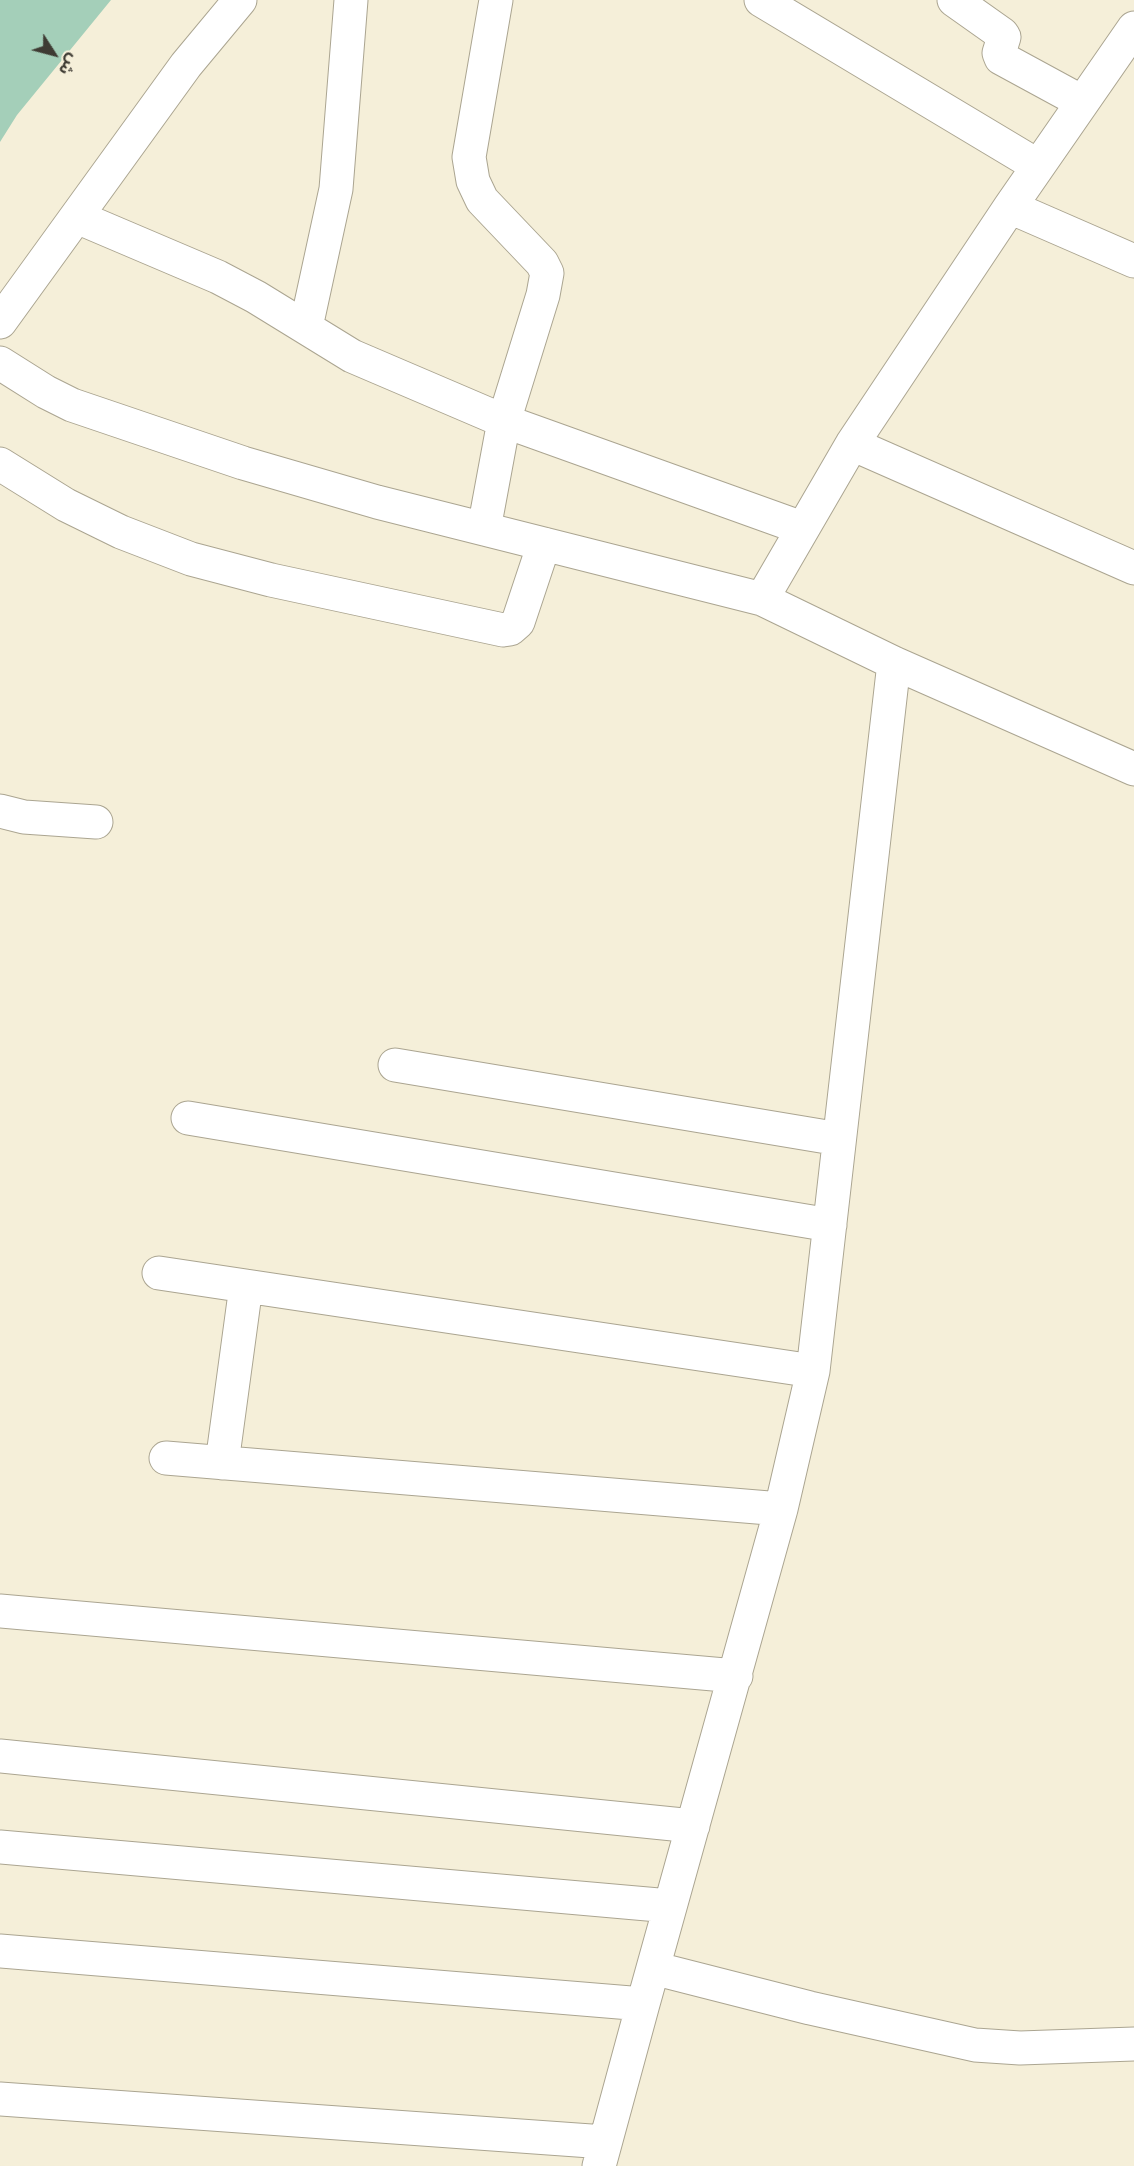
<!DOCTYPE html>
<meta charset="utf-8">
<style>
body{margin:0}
#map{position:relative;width:1134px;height:2166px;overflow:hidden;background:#f5efd9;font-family:"Space Grotesk","Noto Sans Arabic",sans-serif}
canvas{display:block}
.north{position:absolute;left:24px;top:24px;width:60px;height:60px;-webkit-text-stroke:4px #f5efd9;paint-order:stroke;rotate:126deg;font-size:16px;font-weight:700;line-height:24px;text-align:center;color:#3e3b33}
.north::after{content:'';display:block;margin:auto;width:21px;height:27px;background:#3e3b33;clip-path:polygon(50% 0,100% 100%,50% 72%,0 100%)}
</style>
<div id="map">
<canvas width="1134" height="2166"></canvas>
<div class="north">ش</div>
</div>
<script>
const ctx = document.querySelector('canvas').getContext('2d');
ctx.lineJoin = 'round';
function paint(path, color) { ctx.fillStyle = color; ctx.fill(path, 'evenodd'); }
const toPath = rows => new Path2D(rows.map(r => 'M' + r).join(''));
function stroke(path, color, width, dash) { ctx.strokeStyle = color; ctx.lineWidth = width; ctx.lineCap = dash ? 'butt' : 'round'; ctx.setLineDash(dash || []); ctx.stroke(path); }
const water = toPath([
 [0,0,111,0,17,115,0,142]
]);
const minor = toPath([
 [761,0,1038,166],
 [954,0,1002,34,1004,37,999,53,1001,58,1082,102],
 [1010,207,1134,261],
 [77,217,218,277,256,297,352,356,504,421,802,528],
 [306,327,336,189,351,0],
 [0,363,46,392,72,405,243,463,377,502,762,599,894,663,1134,769],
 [852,444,1134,568],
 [0,464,66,505,121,532,191,559,271,580,503,630,510,629,518,622,544,544],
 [484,529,504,421,543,295,547,273,542,263,482,200,473,181,469,157,496,0],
 [762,599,852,444,1010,207,1134,28],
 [0,811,24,817,96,822],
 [395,1065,839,1139],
 [188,1118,830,1225],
 [159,1273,813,1371],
 [166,1458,781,1509],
 [222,1463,246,1286],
 [0,1611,736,1676],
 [0,1756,693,1826],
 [0,1847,670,1906],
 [0,1951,643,2004],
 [653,1968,810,2008,975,2045,1020,2048,1134,2044],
 [0,2099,605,2142],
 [599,2166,643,2004,781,1509,813,1371,894,663]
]);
const tertiary = toPath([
 [0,322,186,65,240,0]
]);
paint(water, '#a4cfb9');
stroke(minor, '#aba591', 35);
stroke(tertiary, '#aba591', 35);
stroke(minor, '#fff', 33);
stroke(tertiary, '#fff', 33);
</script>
